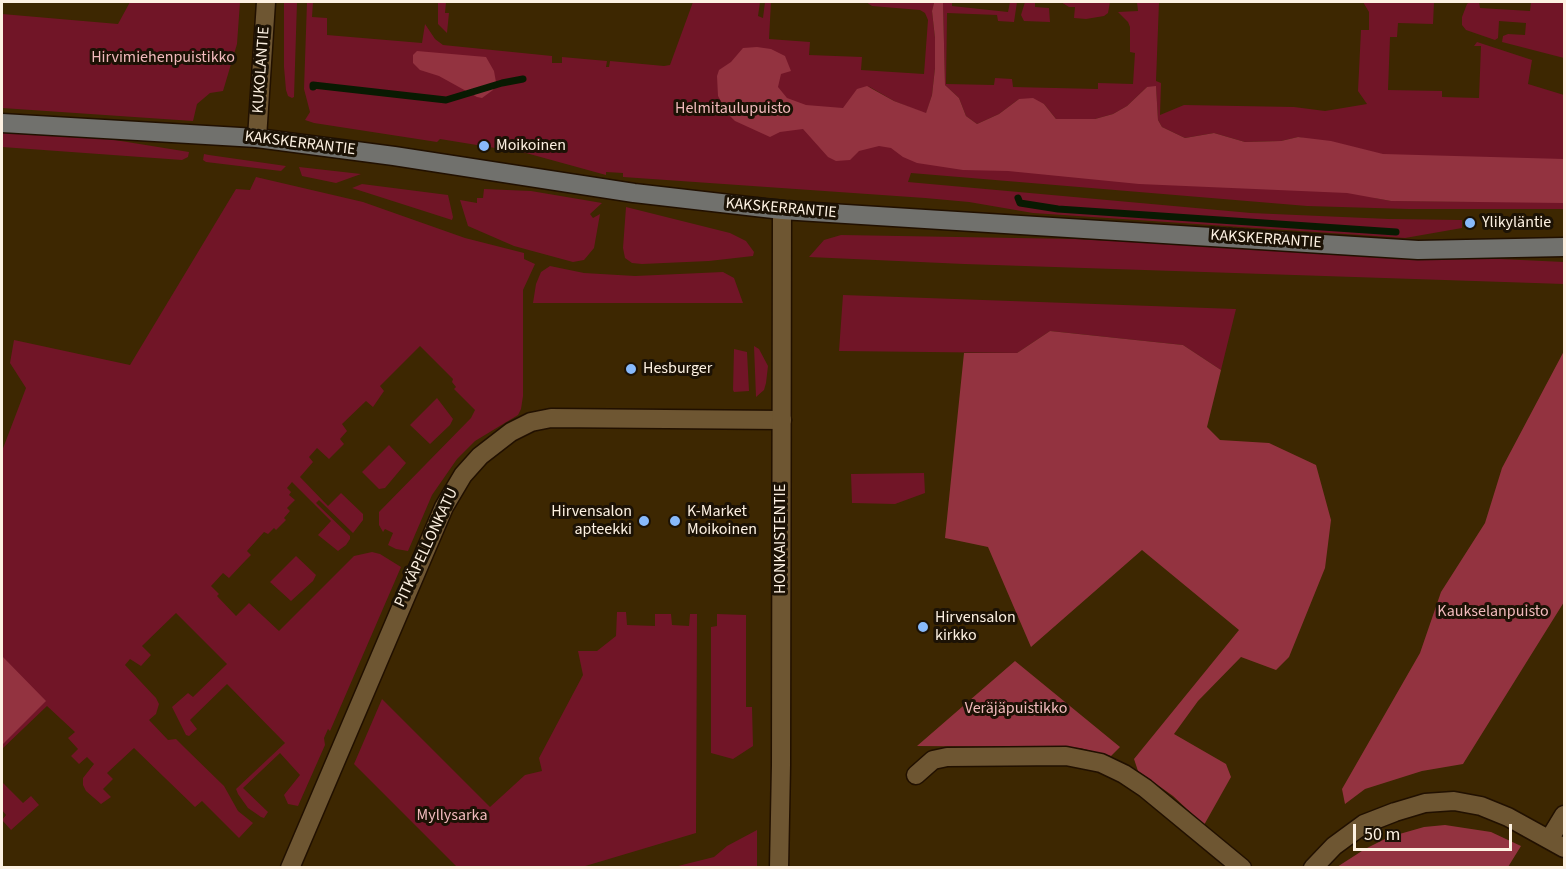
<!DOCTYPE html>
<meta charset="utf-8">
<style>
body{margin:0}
#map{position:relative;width:1566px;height:869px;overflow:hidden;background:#3d2701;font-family:"Source Sans 3",sans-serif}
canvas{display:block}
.frame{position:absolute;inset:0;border:3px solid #fdf1e2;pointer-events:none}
.scale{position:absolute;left:1353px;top:824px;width:159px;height:27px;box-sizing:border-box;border:3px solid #fdf1e2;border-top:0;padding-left:8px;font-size:18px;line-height:21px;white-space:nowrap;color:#fdf1e2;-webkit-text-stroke:4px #1c1205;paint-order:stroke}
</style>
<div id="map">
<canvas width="1566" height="869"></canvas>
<div class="frame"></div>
<div class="scale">50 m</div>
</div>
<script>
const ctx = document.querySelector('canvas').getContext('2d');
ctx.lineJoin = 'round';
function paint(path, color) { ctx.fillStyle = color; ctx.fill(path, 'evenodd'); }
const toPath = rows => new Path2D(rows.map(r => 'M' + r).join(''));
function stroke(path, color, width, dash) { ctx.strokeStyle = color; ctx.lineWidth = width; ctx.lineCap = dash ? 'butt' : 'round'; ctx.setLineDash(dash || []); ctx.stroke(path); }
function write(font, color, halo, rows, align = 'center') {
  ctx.font = font + ' "Source Sans 3",sans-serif'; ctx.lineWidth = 6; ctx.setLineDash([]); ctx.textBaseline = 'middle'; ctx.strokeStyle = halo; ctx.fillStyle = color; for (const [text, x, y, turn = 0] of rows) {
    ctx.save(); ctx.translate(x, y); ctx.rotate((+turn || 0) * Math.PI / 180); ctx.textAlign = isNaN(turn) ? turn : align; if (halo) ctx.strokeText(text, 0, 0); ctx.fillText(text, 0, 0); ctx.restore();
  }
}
const green = toPath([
 [130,2,240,2,237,44,223,91,210,93,197,104,193,121,2,108,2,14,118,24],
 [284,2,297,2,294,97,292,98,288,96,286,90,284,67],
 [307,2,313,2,312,17,327,18,327,35,422,43,425,24,435,39,443,45,552,56,552,63,562,63,562,57,607,61,606,67,609,67,610,61,664,66,670,65,693,2,760,2,758,16,763,18,765,2,771,2,769,39,810,42,809,55,862,57,861,70,924,74,928,20,925,13,920,10,872,6,866,2,938,2,934,3,932,11,935,38,935,68,932,95,926,114,894,101,868,86,934,141,1379,154,1298,137,1281,141,1245,142,1214,133,1185,138,1162,127,1158,120,1156,87,1147,87,1127,106,1113,114,1095,119,1056,119,1044,104,1019,99,999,114,977,124,966,116,959,98,945,85,943,2,952,2,952,6,1008,12,1010,2,1017,2,1014,22,998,21,997,15,947,13,946,84,994,85,995,78,1012,79,1013,87,1098,89,1098,83,1133,84,1135,53,1130,52,1130,27,1128,22,1118,12,1138,11,1137,2,1159,2,1156,81,1161,83,1160,115,1184,105,1294,107,1325,111,1367,104,1358,91,1361,30,1369,30,1369,12,1363,2,1434,2,1433,24,1398,23,1397,37,1390,37,1388,90,1442,91,1442,97,1479,98,1481,46,1474,46,1477,42,1532,60,1528,84,1564,95,1564,209,1408,209,1307,206,911,173,908,182,1251,213,1389,219,1462,220,1462,228,1405,238,1033,213,969,202,925,198,623,177,623,173,606,172,606,175,526,153,440,139,437,142,314,123,305,120,310,112,304,89],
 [1375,198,1563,202,1391,201],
 [438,2,446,2,445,13,449,13,447,33,438,24],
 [1025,2,1035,2,1035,7,1049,8,1050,22,1024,21,1021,15],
 [1061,2,1110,2,1108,13,1104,16,1086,19,1074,18,1075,7,1069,7],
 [1470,2,1479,2,1480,8,1530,11,1531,2,1564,2,1564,58,1502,42,1503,36,1508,34,1525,35,1526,23,1499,21,1498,38,1495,40,1466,30,1462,25,1462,17,1467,4],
 [2,129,90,136,189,152,188,157,182,160,2,147],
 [204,154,209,155,286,166,281,171,206,162,203,160],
 [299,167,361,174,336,183,302,176],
 [256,177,363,202,465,238,524,253,524,259,535,264,523,290,523,396,521,409,518,415,475,441,457,459,432,495,408,551,396,549,388,545,393,533,385,529,383,532,379,525,379,512,471,418,475,410,454,389,456,387,452,382,453,379,420,346,380,386,384,391,373,407,366,401,342,424,347,431,340,439,344,444,329,459,317,448,309,457,313,462,300,477,328,506,341,493,363,514,363,520,353,533,319,500,316,503,350,536,350,539,346,545,338,551,318,535,331,521,292,482,287,488,291,492,289,495,295,500,287,508,290,511,284,518,286,520,276,530,274,528,268,534,264,532,247,551,251,555,246,560,229,578,223,573,211,586,219,594,217,596,236,616,249,603,279,631,354,556,372,552,380,554,401,567,330,731,328,729,324,738,325,745,298,806,288,804,284,795,300,775,280,753,243,788,268,812,264,818,261,817,248,808,238,794,236,789,285,743,227,684,190,720,197,729,189,736,186,735,172,707,188,693,193,697,227,664,176,613,142,646,151,655,141,666,130,659,125,665,156,698,159,704,156,714,149,720,168,740,176,739,184,747,224,786,238,811,253,823,239,838,202,801,195,807,134,748,107,773,113,779,103,789,111,797,101,804,86,791,83,785,83,778,94,764,87,757,79,764,71,756,78,749,68,738,75,732,47,706,2,749,2,451,26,388,10,363,14,340,130,365,236,189,250,190],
 [362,184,448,195,453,217,452,220,352,188],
 [484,189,531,191,602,203,590,214,593,218,600,214,594,248,584,260,573,262,514,246,468,226,460,200,477,203,477,198,483,198],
 [626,207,730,233,746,241,754,252,753,256,709,261,642,264,632,263,625,258,623,248],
 [841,235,1075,239,1564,262,1564,284,964,264,809,257,824,240],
 [550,266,584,273,635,276,723,272,734,278,743,303,533,303,536,284,541,272],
 [843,295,1236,309,1221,370,1183,345,1050,331,1017,353,839,351],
 [754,346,759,349,768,366,766,383,764,390,756,397],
 [734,349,747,352,749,391,734,392,733,390],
 [437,398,453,419,450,425,430,444,410,425],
 [389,445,406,463,385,488,379,489,362,472],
 [924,473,925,493,895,504,852,503,851,474],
 [296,556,316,575,313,581,291,601,270,582],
 [617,612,626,612,627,625,655,626,655,614,671,614,672,625,689,626,690,614,697,614,696,833,582,867,457,867,354,764,382,699,490,807,525,775,542,771,539,758,583,675,578,651,597,651,616,636],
 [717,614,746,615,746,707,752,707,753,746,733,759,711,753,711,627,717,626],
 [2,782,23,803,31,796,39,805,11,830,2,820,6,815,2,810],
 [757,830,757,867,677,867,678,866,714,857,727,846]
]);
const forest = toPath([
 [943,2,945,85,959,98,966,116,977,124,999,114,1019,99,1033,98,1044,104,1056,119,1095,119,1113,114,1127,106,1147,87,1156,86,1158,120,1162,127,1185,138,1214,133,1245,142,1281,141,1298,137,1331,141,1383,154,1564,159,1564,203,1391,201,1347,193,1139,184,1008,171,963,170,917,163,903,157,891,148,879,146,859,151,850,160,836,161,828,157,803,129,780,132,770,137,735,121,728,114,718,96,717,76,719,70,731,62,743,48,757,47,771,49,785,56,791,71,781,74,778,87,787,98,806,105,843,108,857,89,867,86,894,101,926,113,932,95,935,68,935,38,932,11,934,3],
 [417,51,486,57,494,71,496,82,493,90,482,98,477,97,439,76,420,70,413,63,413,55],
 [1050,331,1183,345,1221,370,1207,427,1220,440,1269,443,1316,465,1331,520,1325,568,1289,657,1276,670,1241,657,1198,701,1174,734,1226,764,1231,777,1204,825,1173,796,1138,771,1134,759,1239,630,1142,550,1031,647,988,547,945,538,964,353,1017,353],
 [1564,351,1564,602,1463,764,1422,771,1365,789,1345,804,1342,789,1420,653,1441,592,1485,523,1502,468],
 [2,656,46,701,2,745],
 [1015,661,1120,747,1111,756,1080,748,1062,747,917,746],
 [1445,825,1491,832,1521,846,1508,867,1337,867,1365,849,1389,837,1424,827]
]);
const stream = toPath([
 [313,87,313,85,446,100,502,83,523,79],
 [1018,198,1020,203,1058,209,1396,232]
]);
const minor = toPath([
 [916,775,933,760,947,757,1066,756,1101,763,1124,774,1145,788,1242,868],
 [1550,838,1564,815],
 [290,868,444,507,463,475,480,456,511,432,531,422,551,418,782,420],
 [1313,868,1334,846,1364,824,1395,812,1425,803,1454,801,1481,806,1508,817,1564,848]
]);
const tertiary = toPath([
 [257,138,266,2],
 [779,868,781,765,782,210]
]);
const secondary = toPath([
 [2,123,257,138,394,156,634,193,782,210,1418,250,1564,247]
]);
const markers = [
 [484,146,6,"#88bafc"],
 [1470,223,6,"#88bafc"],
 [631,369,6,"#88bafc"],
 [644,521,6,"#88bafc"],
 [675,521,6,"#88bafc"],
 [923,627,6,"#88bafc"]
];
const parkNames = [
 ["Hirvimiehenpuistikko",163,58],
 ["Helmitaulupuisto",733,109],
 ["Kaukselanpuisto",1493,612],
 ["Veräjäpuistikko",1016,709],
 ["Myllysarka",452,816]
];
const streetNames = [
 ["KUKOLANTIE",262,70,-86],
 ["KAKSKERRANTIE",300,144,7],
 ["KAKSKERRANTIE",781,209,5],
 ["KAKSKERRANTIE",1266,240,4],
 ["HONKAISTENTIE",781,539,-90],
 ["PITKÄPELLONKATU",427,548,-65]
];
const poiNames = [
 ["Moikoinen",496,146],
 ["Ylikyläntie",1482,223],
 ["Hesburger",643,369],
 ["Hirvensalon",632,512,"right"],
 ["apteekki",632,530,"right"],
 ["K-Market",687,512],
 ["Moikoinen",687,530],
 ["Hirvensalon",935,618],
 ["kirkko",935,636]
];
paint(green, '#711527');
paint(forest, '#933340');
stroke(stream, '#091a02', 7);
stroke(minor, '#211000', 21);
stroke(tertiary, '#211000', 21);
stroke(secondary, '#211000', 21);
stroke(minor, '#6e5632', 18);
stroke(tertiary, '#6e5632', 18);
stroke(secondary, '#71716d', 18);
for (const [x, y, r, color] of markers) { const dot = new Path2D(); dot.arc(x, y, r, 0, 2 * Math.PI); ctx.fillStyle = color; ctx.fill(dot); stroke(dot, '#1c1205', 2); }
write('16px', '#f1babc', '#1c1205', parkNames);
write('16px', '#fdf1e2', '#1c1205', streetNames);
write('16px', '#fdf1e2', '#1c1205', poiNames, 'left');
</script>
